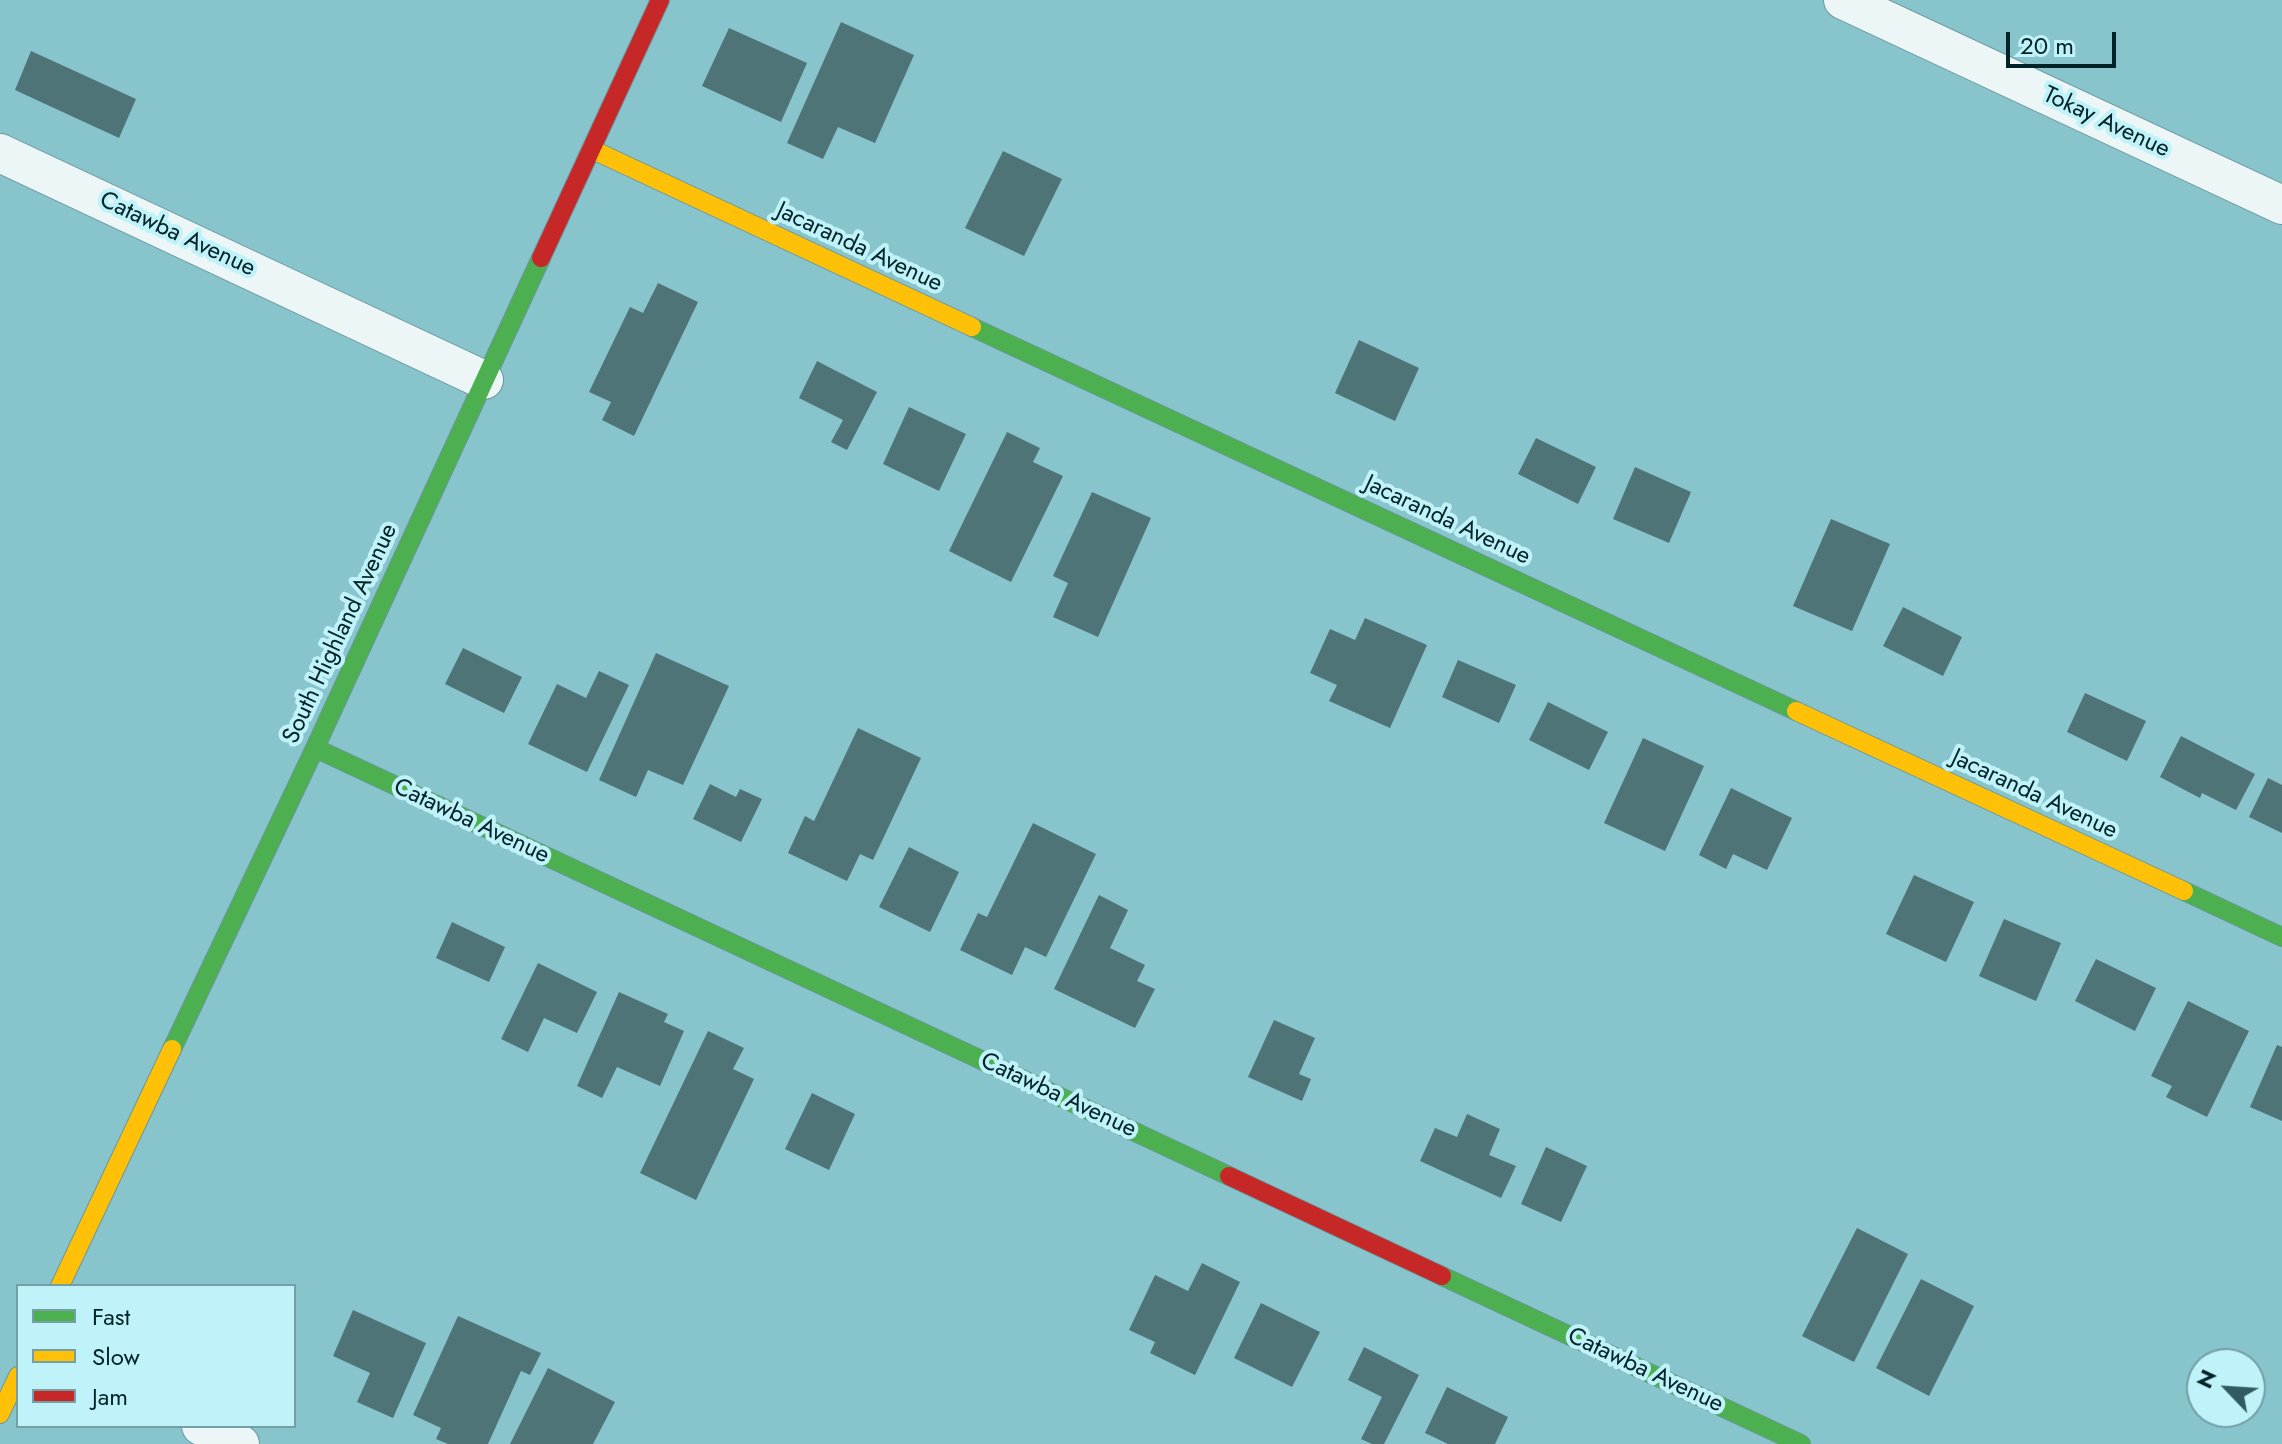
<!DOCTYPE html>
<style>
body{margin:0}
#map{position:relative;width:2282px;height:1444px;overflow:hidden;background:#88c4cc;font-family:Jost,sans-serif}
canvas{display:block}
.legend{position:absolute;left:16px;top:1284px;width:280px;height:144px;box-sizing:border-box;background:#c0f2f9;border:2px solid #739fa5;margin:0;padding:10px 14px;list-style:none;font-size:24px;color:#002328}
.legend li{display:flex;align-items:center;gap:16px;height:40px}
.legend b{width:40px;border:2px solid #739fa5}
.north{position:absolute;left:2186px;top:1348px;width:80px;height:80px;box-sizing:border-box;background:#c0f2f9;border:2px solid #739fa5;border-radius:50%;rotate:295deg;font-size:22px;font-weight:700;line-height:32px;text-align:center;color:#002328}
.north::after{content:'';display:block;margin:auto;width:28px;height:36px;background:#305b61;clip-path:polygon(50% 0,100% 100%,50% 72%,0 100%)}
.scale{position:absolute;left:2006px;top:32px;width:110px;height:36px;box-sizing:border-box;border:4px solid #002328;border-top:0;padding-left:10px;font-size:24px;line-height:28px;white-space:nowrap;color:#002328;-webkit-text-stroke:6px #c0f2f9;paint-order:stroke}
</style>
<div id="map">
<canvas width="2282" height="1444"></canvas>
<ul class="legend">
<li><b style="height:10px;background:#4caf50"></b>Fast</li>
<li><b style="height:10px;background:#ffc107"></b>Slow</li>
<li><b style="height:10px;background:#c62828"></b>Jam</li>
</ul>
<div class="north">N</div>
<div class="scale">20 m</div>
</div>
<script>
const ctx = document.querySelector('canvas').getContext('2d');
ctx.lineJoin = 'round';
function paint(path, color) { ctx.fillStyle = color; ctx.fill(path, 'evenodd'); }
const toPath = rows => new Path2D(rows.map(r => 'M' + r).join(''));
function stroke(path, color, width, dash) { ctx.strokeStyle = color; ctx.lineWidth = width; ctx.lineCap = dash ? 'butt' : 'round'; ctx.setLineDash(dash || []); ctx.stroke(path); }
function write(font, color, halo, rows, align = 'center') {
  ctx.font = font + ' Jost,sans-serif'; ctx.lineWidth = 8; ctx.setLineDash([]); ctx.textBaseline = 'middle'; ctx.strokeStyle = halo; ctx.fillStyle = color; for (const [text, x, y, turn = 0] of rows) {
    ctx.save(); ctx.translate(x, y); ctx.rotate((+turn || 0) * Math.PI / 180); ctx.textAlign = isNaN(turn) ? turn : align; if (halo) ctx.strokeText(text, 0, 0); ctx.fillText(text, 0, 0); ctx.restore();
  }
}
const building = toPath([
 [841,22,914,55,875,143,838,127,823,159,787,143],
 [729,28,807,63,781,122,702,86],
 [31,51,136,99,119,138,15,90],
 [1003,151,1062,179,1024,256,965,228],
 [658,283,698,302,634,436,602,420,611,402,589,392,630,307,643,313],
 [1359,340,1419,368,1395,421,1335,393],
 [817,361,877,392,847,450,831,442,843,420,799,398],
 [909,407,966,434,939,491,883,464],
 [1007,432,1040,448,1033,462,1063,476,1011,582,949,551],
 [1536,438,1596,467,1578,504,1518,474],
 [1635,467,1691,492,1669,543,1613,519],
 [1092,492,1151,518,1098,637,1053,617,1068,583,1053,576],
 [1831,519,1890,544,1852,631,1793,606],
 [1903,607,1962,637,1943,676,1883,646],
 [1365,618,1427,645,1390,728,1329,701,1337,685,1310,673,1330,629,1355,640],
 [463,648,522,677,504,713,445,684],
 [656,653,729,686,683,785,648,770,636,797,599,780],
 [1458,660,1516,685,1499,723,1442,697],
 [599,671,629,685,587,772,528,744,557,684,586,698],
 [2085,693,2146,721,2127,761,2067,732],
 [1548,702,1608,732,1589,770,1529,740],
 [858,728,921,758,873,860,860,854,847,881,788,853,805,816,814,821],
 [2181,736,2255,774,2236,810,2202,793,2200,798,2160,777],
 [1643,738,1704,766,1665,851,1604,823],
 [2268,778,2282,785,2282,833,2249,817],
 [710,784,736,797,740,789,762,799,741,842,693,819],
 [1731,788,1792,818,1767,870,1733,854,1726,869,1699,855],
 [1033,823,1096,854,1046,957,1025,947,1012,975,960,950,978,913,987,917],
 [909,847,959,872,930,932,879,907],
 [1914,875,1974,902,1946,962,1886,934],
 [1099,895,1128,910,1110,948,1145,965,1137,981,1155,989,1135,1028,1054,989],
 [2004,919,2061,943,2036,1001,1979,976],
 [452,922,505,947,489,982,436,958],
 [2096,959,2156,988,2135,1031,2075,1001],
 [538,963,597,992,577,1033,544,1018,528,1052,501,1039],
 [619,992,668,1014,664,1022,684,1031,660,1086,617,1067,602,1098,577,1086],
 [2188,1001,2249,1031,2207,1117,2166,1097,2172,1086,2151,1076],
 [1274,1020,1315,1038,1299,1074,1311,1079,1302,1101,1248,1077],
 [708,1031,744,1048,733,1069,754,1079,696,1200,640,1173],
 [2277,1045,2282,1047,2282,1121,2250,1107],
 [812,1093,855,1114,829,1170,785,1149],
 [1467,1114,1500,1129,1489,1155,1516,1166,1501,1198,1420,1161,1435,1128,1457,1137],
 [1546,1147,1587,1166,1561,1222,1521,1204],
 [1857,1228,1908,1254,1854,1362,1802,1336],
 [1202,1263,1240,1282,1195,1375,1150,1353,1155,1342,1129,1330,1155,1275,1188,1291],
 [1921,1279,1974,1306,1929,1396,1876,1368],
 [1261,1303,1320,1332,1292,1387,1234,1358],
 [353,1310,426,1343,393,1418,357,1402,370,1373,333,1356],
 [458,1316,541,1353,530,1375,521,1371,488,1444,448,1444,436,1439,441,1428,413,1415],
 [1364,1347,1419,1375,1384,1444,1372,1444,1361,1439,1382,1397,1348,1380],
 [548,1368,615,1402,593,1444,510,1444],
 [1447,1387,1508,1417,1495,1444,1448,1444,1425,1433]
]);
const street = toPath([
 [1843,0,2282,205],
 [0,153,484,380],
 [201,1426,240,1444]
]);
const fast = toPath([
 [972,327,1796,711],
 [315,748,1229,1176],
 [2184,891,2282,937],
 [172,1049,315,748,541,258],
 [1442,1276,1801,1444]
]);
const slow = toPath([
 [591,149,972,327],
 [1796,711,2184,891],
 [60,1286,172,1049],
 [0,1414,18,1376]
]);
const jam = toPath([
 [541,258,660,0],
 [1229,1176,1442,1276]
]);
const streetNames = [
 ["Tokay Avenue",2106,123,25],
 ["Catawba Avenue",177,235,25],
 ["Jacaranda Avenue",859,248,25],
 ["Jacaranda Avenue",1447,521,25],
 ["South Highland Avenue",341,634,-65],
 ["Jacaranda Avenue",2034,795,25],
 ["Catawba Avenue",471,822,25],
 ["Catawba Avenue",1058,1096,25],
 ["Catawba Avenue",1645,1371,25]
];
paint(building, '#4f7478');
stroke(street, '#6b979d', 40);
stroke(fast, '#6b979d', 20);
stroke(slow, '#6b979d', 20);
stroke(jam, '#6b979d', 20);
stroke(street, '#edf6f7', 38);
stroke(fast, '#4caf50', 18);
stroke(slow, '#ffc107', 18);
stroke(jam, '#c62828', 18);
write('24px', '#002328', '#c0f2f9', streetNames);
</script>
